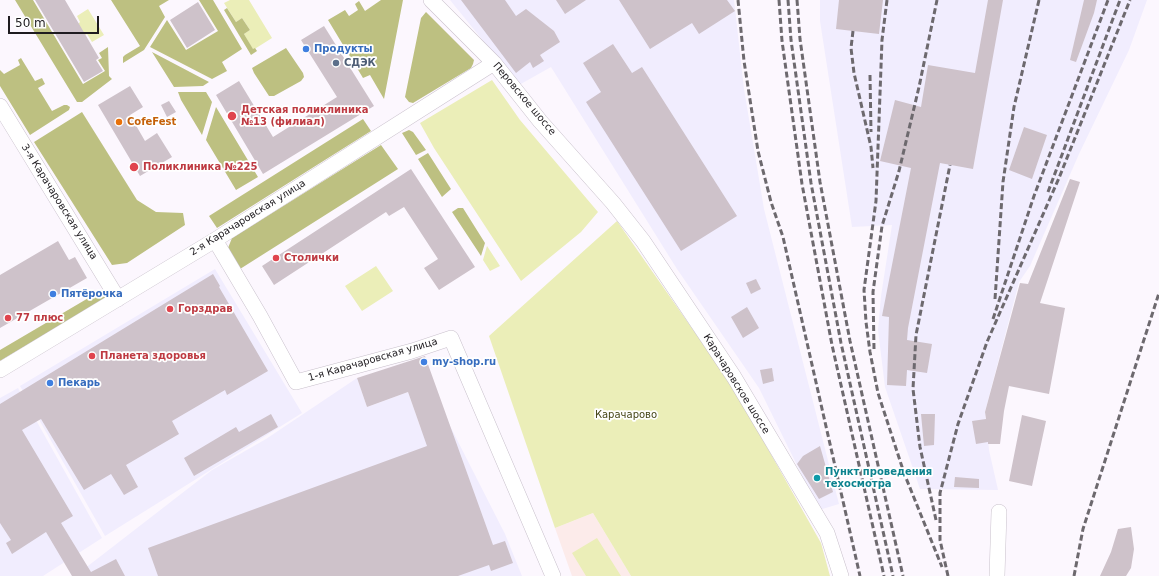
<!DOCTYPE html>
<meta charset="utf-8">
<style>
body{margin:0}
#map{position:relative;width:1159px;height:576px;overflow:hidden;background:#fcf7fe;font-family:"DejaVu Sans",sans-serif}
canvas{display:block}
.scale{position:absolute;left:8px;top:16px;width:91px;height:18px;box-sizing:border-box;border:2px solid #1e1b1f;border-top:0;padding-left:5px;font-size:12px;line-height:14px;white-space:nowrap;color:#1e1b1f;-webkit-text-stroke:3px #fff;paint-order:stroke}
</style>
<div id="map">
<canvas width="1159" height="576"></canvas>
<div class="scale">50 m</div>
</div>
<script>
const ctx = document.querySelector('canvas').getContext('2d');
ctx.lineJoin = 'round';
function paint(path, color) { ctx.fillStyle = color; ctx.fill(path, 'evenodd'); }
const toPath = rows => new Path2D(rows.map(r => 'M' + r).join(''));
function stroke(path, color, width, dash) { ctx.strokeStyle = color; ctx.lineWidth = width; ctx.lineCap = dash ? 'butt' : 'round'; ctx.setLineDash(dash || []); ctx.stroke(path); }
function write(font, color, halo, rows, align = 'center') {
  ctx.font = font + ' "DejaVu Sans",sans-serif'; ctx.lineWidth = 3.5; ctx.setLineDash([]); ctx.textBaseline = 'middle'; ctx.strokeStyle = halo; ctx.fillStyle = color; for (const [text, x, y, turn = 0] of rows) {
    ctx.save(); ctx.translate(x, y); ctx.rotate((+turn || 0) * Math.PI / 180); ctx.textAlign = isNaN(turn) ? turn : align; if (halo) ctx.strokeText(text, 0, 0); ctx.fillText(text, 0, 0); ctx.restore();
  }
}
const industrial = toPath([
 [450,0,734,0,744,89,764,209,839,504,819,510,759,388,677,269,551,67,519,85],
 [820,0,1147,0,1129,50,1079,154,1030,266,1019,282,985,412,989,450,998,490,920,489,885,387,878,330,881,296,892,225,852,227,820,21],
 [215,269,302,413,105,536,20,386],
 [357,378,367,407,408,392,421,429,447,420,505,534,522,576,75,576,212,470,266,439],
 [18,388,102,538,43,576,0,576,0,398]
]);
const education = toPath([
 [593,513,631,576,572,576,555,528]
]);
const green = toPath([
 [230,0,249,0,272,38,253,50,244,34,250,30,242,18,236,22,224,3],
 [88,9,104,35,92,42,87,34,84,36,77,25,80,22,77,16],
 [492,80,520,120,598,212,581,232,521,281,434,148,420,123],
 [617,221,733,387,821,543,830,576,631,576,593,513,555,528,489,336],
 [487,246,500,266,490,271,483,260],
 [376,266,393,291,362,311,345,286],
 [597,538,621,576,586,576,572,553]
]);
const forest = toPath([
 [15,0,33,0,83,84,105,71,98,60,102,58,99,53,108,47,109,76,112,79,82,102,77,102],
 [111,0,169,0,159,6,165,17,144,50,123,63,123,57,125,55,140,46],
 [199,0,213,0,242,49,222,62,227,71,212,79,150,47,167,20,186,50,218,31],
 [381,0,403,0,384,99,370,75,363,78,328,20,345,10,349,16,358,10,355,4,359,1,365,11],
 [227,8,236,22,242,18,250,30,244,34,253,49,255,48,257,51,251,55,224,10],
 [426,12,474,60,473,64,471,68,413,103,409,102,405,97,421,18],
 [286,48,303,73,304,77,301,81,274,96,269,96,254,73,252,68],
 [152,52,209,82,203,86,174,87],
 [21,58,35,81,42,78,45,84,38,88,52,111,64,105,67,105,70,107,69,110,30,135,0,86,0,70,4,74,20,65,18,60],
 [178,92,206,92,212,102,202,135,181,100],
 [216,107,258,177,236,190,206,140],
 [82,112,137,200,156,212,183,213,185,225,127,263,112,265,34,142],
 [363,119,371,131,217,228,209,216],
 [409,130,413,132,426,150,416,155,402,133],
 [381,145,398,169,240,269,228,248,232,238],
 [428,153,451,189,442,197,418,159],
 [458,208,463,208,485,243,481,256,452,212],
 [102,290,108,297,0,361,0,350]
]);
const building = toPath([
 [35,0,65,0,99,58,96,60,103,71,84,82],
 [461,0,505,0,516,16,526,9,554,31,560,42,540,55,544,61,533,68,530,62,516,73],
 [556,0,586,0,565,14],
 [619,0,727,0,735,11,699,34,692,23,650,49],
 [839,0,883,0,879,34,836,29],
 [988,0,1003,0,973,169,940,163,908,328,907,340,932,344,927,373,907,370,906,386,887,385,889,317,882,316,911,168,880,161,895,100,921,107,928,65,975,73],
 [1084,0,1097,0,1094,13,1076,62,1070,60],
 [198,2,215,30,187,48,170,20],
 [324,26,374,106,263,174,216,95,239,81,273,137,337,97,301,40],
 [613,44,632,73,642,67,737,216,681,251,586,102,601,92,583,63],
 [130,86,143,107,130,115,145,141,157,133,172,157,140,176,98,105],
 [169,101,176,112,167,117,161,105],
 [1024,127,1047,135,1032,179,1009,170],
 [411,169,475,267,439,290,424,268,438,259,404,207,389,216,386,212,274,285,262,266],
 [1070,179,1080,182,1040,303,1065,308,1049,394,1009,386,1004,411,1000,444,988,444,988,442,976,444,972,421,986,419,985,412,1020,283,1028,284],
 [58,241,69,260,75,257,87,278,0,328,0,275],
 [213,274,220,286,219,287,268,371,227,395,225,390,172,421,179,434,126,465,138,487,124,495,111,474,84,490,41,419,22,430,73,516,61,523,91,572,116,559,125,576,72,576,46,532,12,554,6,543,11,540,0,523,0,404],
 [756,279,761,289,751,294,746,283],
 [747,307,759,328,743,338,731,317],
 [425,356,493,545,505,541,513,563,491,571,489,565,458,576,158,576,148,548,427,446,408,392,367,407,357,378],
 [772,368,774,381,763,384,760,370],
 [271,414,278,427,194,476,184,458,236,427,239,432],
 [921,414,935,414,934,445,924,446],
 [1022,415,1046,421,1032,486,1009,481],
 [820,446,833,492,819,499,797,464,803,456],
 [955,477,979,479,979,488,954,487],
 [1131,527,1134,549,1131,568,1126,576,1100,576,1111,552,1118,529]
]);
const minor = toPath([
 [431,0,494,63,540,121,613,203,643,241,734,377,827,533,841,576],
 [0,106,118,299],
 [215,240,260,316,296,382,412,351,451,338,553,576],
 [0,370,215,240,494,63],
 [997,576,999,512]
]);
const rail = toPath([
 [738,0,744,61,758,151,771,202,783,237,860,576],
 [779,0,782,41,802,184,832,345,884,576],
 [788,0,791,40,811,183,841,343,893,576],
 [797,0,800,39,820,182,850,341,903,576],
 [887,0,882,40,876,201,864,290,866,322,870,352,878,393,904,473,942,567],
 [853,31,851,48,854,73,871,147,873,168],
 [870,75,871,132],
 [1048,192,1120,0],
 [995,299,1003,182,1014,107,1039,0],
 [993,319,1034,196,1108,0],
 [874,349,873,292,882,226,899,171,919,87,937,0],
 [936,520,920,447,913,389,916,335,950,165],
 [948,576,940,540,940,493,958,424,987,342,1059,178,1130,0],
 [1074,576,1083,529,1159,293]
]);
const markers = [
 [306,49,4,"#3f7fe0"],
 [336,63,4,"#5c6f8a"],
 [232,116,5,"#e0444e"],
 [119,122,4,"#e8710a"],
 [134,167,5,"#e0444e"],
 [276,258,4,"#e0444e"],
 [53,294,4,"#3f7fe0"],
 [170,309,4,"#e0444e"],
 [8,318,4,"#e0444e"],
 [92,356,4,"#e0444e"],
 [424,362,4,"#3f7fe0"],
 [50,383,4,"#3f7fe0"],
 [817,478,4,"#0f9aa8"]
];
const shopNames = [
 ["Продукты",314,49],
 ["Пятёрочка",61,294],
 ["my-shop.ru",432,362],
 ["Пекарь",58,383]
];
const serviceNames = [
 ["СДЭК",344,63]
];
const streetNames = [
 ["Перовское шоссе",524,99,50],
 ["3-я Карачаровская улица",59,202,58],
 ["2-я Карачаровская улица",248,218,-32],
 ["1-я Карачаровская улица",373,360,-16],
 ["Карачаровское шоссе",736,384,58]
];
const healthNames = [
 ["Детская поликлиника",241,110],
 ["№13 (филиал)",241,122],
 ["Поликлиника №225",143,167],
 ["Столички",284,258],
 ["Горздрав",178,309],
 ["77 плюс",16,318],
 ["Планета здоровья",100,356]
];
const foodNames = [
 ["CofeFest",127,122]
];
const parkNames = [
 ["Карачарово",626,415]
];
const cultureNames = [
 ["Пункт проведения",825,472],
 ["техосмотра",825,484]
];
paint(industrial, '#f1edfe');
paint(education, '#fcebea');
paint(green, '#ebeeb8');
paint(forest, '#bdc081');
paint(building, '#cec2ca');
stroke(minor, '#c9c1cc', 16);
stroke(minor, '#fff', 15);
stroke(rail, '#6d696e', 3, [6, 3]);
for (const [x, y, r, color] of markers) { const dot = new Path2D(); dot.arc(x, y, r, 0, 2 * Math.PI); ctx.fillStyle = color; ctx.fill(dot); stroke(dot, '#fff', 1.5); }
write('bold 10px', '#366cbe', '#fff', shopNames, 'left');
write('bold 10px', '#4e5e75', '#fff', serviceNames, 'left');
write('10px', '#1e1b1f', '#fff', streetNames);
write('bold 10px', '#be3a42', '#fff', healthNames, 'left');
write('bold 10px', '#c56008', '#fff', foodNames, 'left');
write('10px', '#464717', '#fff', parkNames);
write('bold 10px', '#0d838f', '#fff', cultureNames, 'left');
</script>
